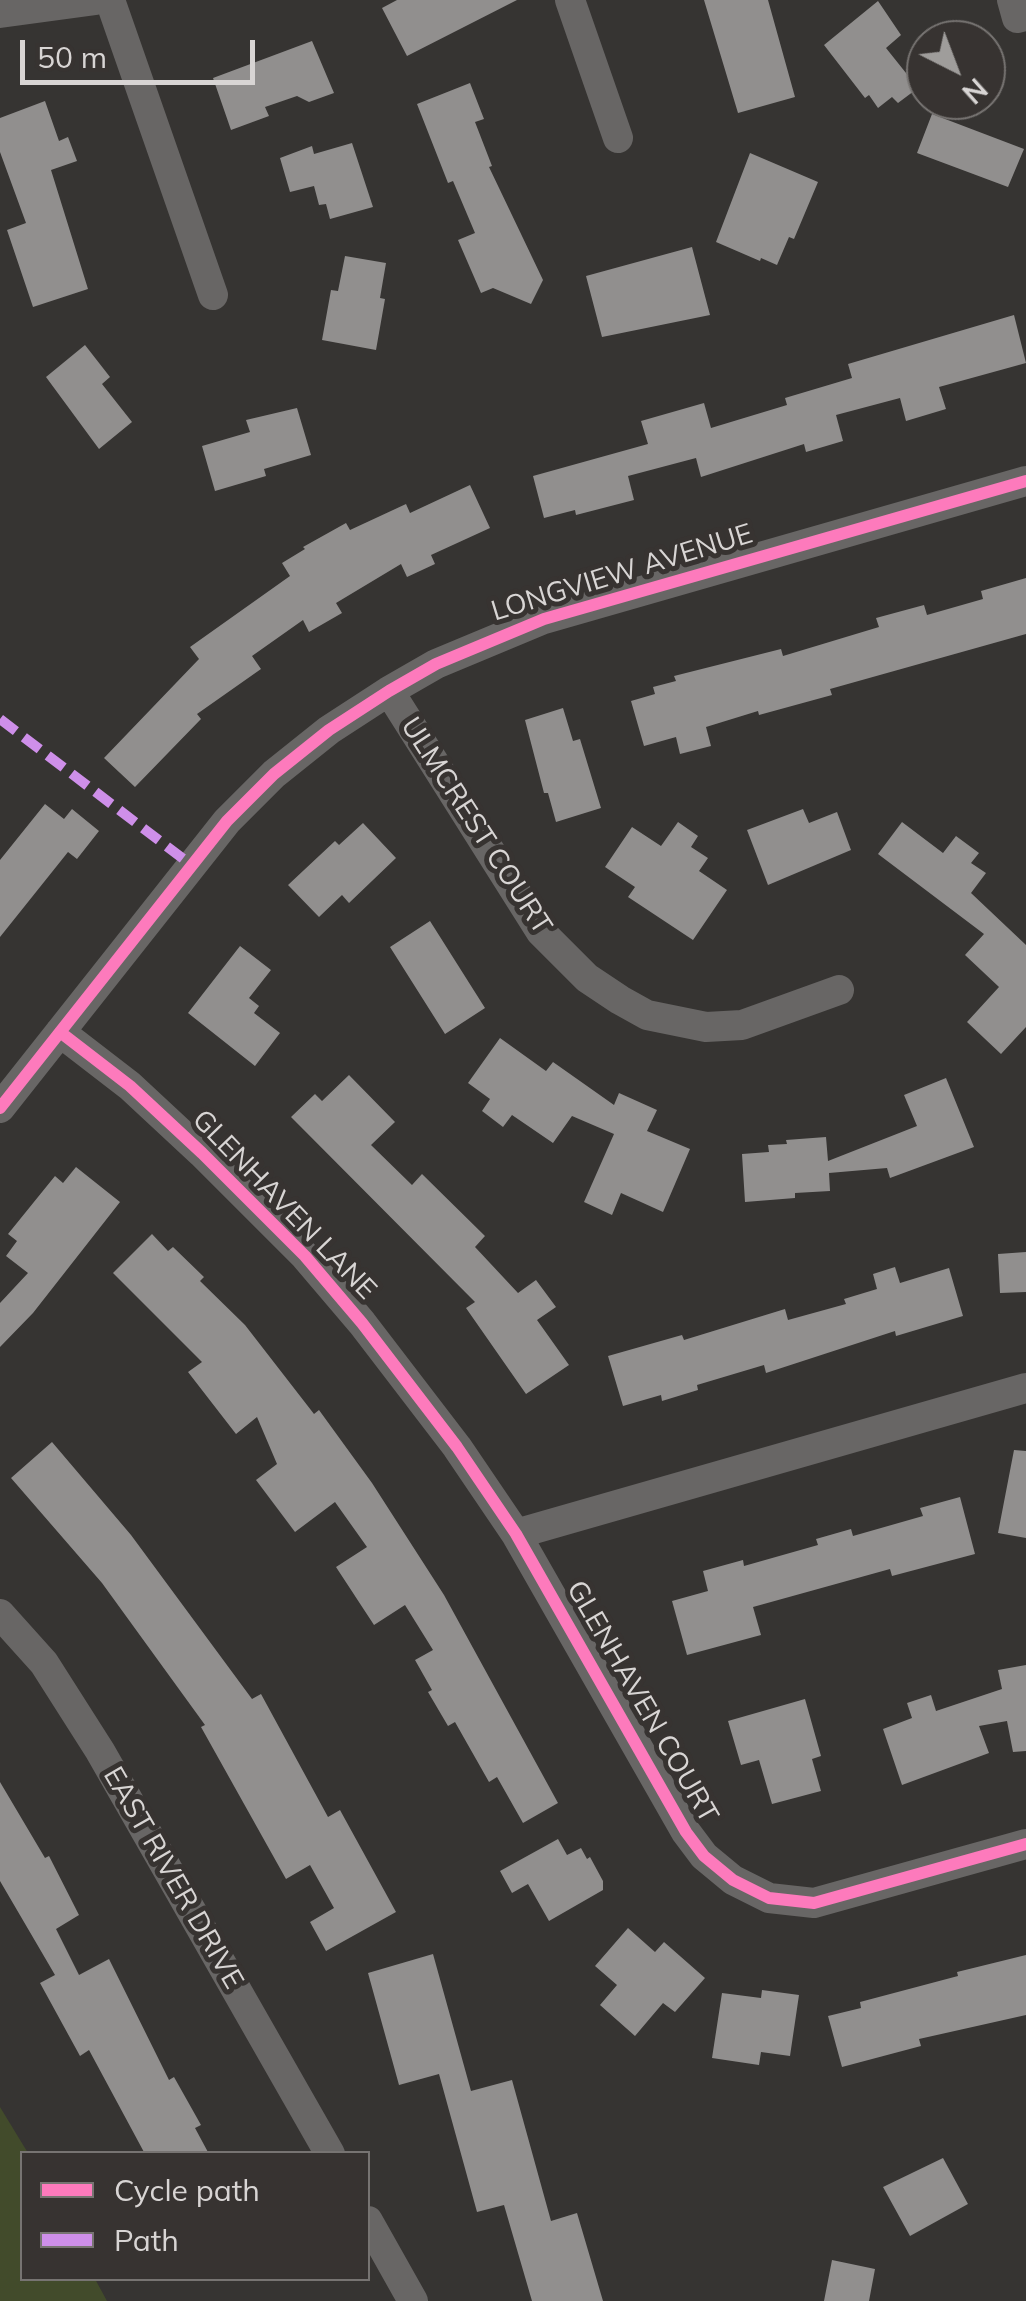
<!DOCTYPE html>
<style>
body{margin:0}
#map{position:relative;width:1026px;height:2301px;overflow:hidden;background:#363432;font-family:Mulish,sans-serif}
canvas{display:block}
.legend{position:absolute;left:20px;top:2151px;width:350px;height:130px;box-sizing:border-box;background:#373331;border:2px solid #777472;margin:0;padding:12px 18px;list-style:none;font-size:30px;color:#d8d5d4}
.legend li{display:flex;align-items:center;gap:20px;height:50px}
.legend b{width:50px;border:2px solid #777472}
.north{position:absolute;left:906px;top:20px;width:100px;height:100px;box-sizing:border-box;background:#373331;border:2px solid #777472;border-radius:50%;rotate:138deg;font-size:28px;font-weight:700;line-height:40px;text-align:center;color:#d8d5d4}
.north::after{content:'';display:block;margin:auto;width:35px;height:45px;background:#9f9d9b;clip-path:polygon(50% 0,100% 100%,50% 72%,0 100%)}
.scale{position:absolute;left:20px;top:40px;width:235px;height:45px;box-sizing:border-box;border:5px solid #d8d5d4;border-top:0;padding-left:12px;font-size:30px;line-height:35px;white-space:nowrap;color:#d8d5d4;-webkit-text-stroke:8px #373331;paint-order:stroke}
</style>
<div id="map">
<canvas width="1026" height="2301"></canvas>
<ul class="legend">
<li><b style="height:12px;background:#fd7abc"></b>Cycle path</li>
<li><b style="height:12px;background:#ce8fe9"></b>Path</li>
</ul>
<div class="north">N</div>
<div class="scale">50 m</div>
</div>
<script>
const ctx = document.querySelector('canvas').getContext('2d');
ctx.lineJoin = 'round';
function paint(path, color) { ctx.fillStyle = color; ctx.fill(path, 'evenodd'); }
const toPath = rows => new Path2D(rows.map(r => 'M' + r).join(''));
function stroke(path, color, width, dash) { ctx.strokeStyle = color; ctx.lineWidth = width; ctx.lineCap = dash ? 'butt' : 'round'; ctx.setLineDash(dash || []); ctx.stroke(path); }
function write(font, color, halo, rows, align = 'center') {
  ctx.font = font + ' Mulish,sans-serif'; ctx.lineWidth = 10; ctx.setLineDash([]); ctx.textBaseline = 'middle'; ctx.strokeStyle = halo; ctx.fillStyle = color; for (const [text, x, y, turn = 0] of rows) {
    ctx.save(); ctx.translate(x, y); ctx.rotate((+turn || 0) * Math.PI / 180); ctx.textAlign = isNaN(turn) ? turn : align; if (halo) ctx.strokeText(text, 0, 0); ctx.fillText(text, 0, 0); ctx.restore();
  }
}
const green = toPath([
 [0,2107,28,2153,22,2154,22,2278,95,2279,107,2301,0,2301]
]);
const building = toPath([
 [397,0,517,0,407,56,382,8],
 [704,0,768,0,795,97,738,113],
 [878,1,901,35,886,48,918,88,898,103,892,97,878,108,869,95,865,98,824,45],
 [312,41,334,93,309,102,297,96,265,107,269,116,231,130,213,78],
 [470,83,484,119,475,122,492,166,489,167,543,280,531,304,493,288,481,293,458,240,475,233,453,181,448,183,417,104],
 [45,101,59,141,68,137,77,161,51,170,88,289,33,307,7,230,26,223,0,152,0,118],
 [932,114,1024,149,1008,187,917,153],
 [352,143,373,207,330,219,326,204,319,205,314,186,290,192,280,158,312,146,314,154],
 [750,153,818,182,794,239,789,237,777,265,761,258,760,261,716,242],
 [692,247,710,315,602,337,586,276],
 [345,256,386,263,380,298,385,299,376,350,322,340,331,290,338,291],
 [1014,315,1026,363,939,387,946,409,906,421,900,398,836,415,843,441,806,452,804,444,701,477,696,458,628,476,634,500,576,515,575,510,544,518,533,476,648,444,641,421,704,403,711,428,787,405,785,398,852,378,848,364],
 [85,345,110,377,102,384,132,422,99,449,46,377],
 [297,408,311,455,264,469,266,476,215,491,202,446,250,432,246,420],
 [470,485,490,528,431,555,435,564,407,577,401,564,336,603,342,613,309,632,303,620,252,656,261,669,197,714,201,719,135,787,104,758,199,659,190,647,290,576,282,563,305,549,303,547,346,523,350,530,406,504,410,513],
 [1026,578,1026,634,830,689,832,695,759,715,758,711,706,727,711,746,680,754,676,737,644,746,631,701,655,694,653,687,676,681,674,676,781,649,783,656,879,627,876,618,924,605,927,615,983,599,981,591],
 [563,708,573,741,580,739,601,808,556,822,548,793,544,793,525,720],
 [45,804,64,819,72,809,99,831,77,859,68,852,0,937,0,860],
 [803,809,809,823,837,812,851,850,768,885,747,830],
 [678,822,698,836,691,847,708,858,699,871,727,890,693,940,628,897,635,887,605,867,632,827,661,846],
 [902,822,943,853,956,836,979,853,971,863,986,873,971,893,1026,945,1026,1027,1001,1054,967,1022,999,987,965,955,984,934,878,854],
 [363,823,396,858,349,903,342,895,319,917,288,885,335,841,339,845],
 [430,921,485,1008,445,1034,390,947],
 [240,946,271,970,249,998,259,1006,254,1013,280,1033,255,1066,188,1013],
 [500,1038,546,1071,553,1062,614,1105,619,1093,657,1110,647,1131,690,1149,663,1212,621,1193,612,1215,584,1202,614,1134,572,1116,553,1143,512,1115,503,1127,482,1111,490,1099,468,1083],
 [349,1075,395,1122,371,1145,412,1185,422,1174,485,1236,475,1247,518,1293,536,1280,556,1307,537,1320,569,1365,526,1394,466,1308,475,1302,291,1117,315,1094,322,1101],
 [946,1078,974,1147,890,1178,887,1168,829,1173,830,1191,795,1193,795,1198,745,1202,742,1154,769,1152,768,1145,787,1144,786,1140,826,1137,828,1161,917,1126,904,1095],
 [76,1167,120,1202,33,1313,0,1347,0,1303,28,1273,6,1256,17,1241,8,1234,55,1176,63,1183],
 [152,1234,168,1251,173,1247,204,1277,200,1281,245,1325,314,1414,319,1410,372,1483,444,1595,558,1803,523,1823,497,1777,489,1782,455,1722,448,1726,428,1692,432,1690,415,1660,433,1650,405,1605,374,1625,336,1567,367,1547,335,1502,295,1532,256,1480,277,1464,257,1417,236,1434,188,1372,202,1362,113,1273],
 [1026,1252,1026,1292,1000,1293,998,1254],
 [895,1267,900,1283,949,1268,963,1316,896,1336,895,1331,766,1373,764,1365,697,1385,698,1390,662,1401,661,1395,623,1406,608,1356,682,1335,684,1340,785,1309,788,1320,846,1304,844,1299,877,1289,873,1274],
 [52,1442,131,1535,252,1699,261,1694,328,1817,340,1810,396,1912,326,1951,310,1922,334,1908,310,1865,286,1879,201,1727,205,1725,102,1583,11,1478],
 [1014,1450,1026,1451,1026,1538,998,1533],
 [960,1497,975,1554,892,1576,890,1569,753,1607,761,1635,687,1655,672,1601,708,1591,703,1571,743,1560,744,1566,818,1545,816,1539,851,1529,853,1536,923,1516,920,1508],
 [1026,1665,1026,1751,1013,1752,1007,1721,979,1726,989,1753,902,1785,883,1729,912,1718,907,1703,931,1695,936,1711,1002,1689,998,1670],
 [805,1699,821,1756,812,1759,821,1791,772,1804,759,1760,741,1765,728,1721],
 [0,1782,45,1858,49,1856,79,1915,56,1929,79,1975,109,1959,169,2080,174,2077,201,2125,195,2128,209,2154,145,2154,89,2050,80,2056,40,1983,55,1975,0,1881],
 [558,1839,567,1855,581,1848,587,1859,590,1857,603,1881,603,1890,549,1921,528,1884,512,1893,500,1871],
 [628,1928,655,1952,664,1942,705,1978,675,2012,663,2003,635,2036,600,2005,617,1985,595,1966],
 [433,1954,471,2091,512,2080,551,2221,577,2213,603,2301,532,2301,504,2205,477,2212,439,2074,399,2085,368,1973],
 [1026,1955,1026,2015,919,2039,921,2046,842,2067,828,2016,861,2008,860,2002,958,1976,957,1972],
 [762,1990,799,1995,790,2056,761,2052,759,2065,712,2058,722,1993,761,1998],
 [943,2158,968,2204,910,2236,883,2187],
 [832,2260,875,2269,869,2301,824,2301]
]);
const minor = toPath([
 [110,0,213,295],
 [570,0,618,138],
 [1012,0,1017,18,1026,16],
 [0,13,96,0],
 [389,691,541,932,587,978,620,1000,647,1015,706,1027,742,1025,839,990],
 [60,1032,130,1086,202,1153,305,1256,362,1323,457,1447,516,1534,686,1832,704,1856,733,1880,769,1898,814,1903,1026,1844],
 [0,1108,227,821,274,774,329,730,389,691,436,664,544,619,1026,481],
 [516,1534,1026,1388],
 [0,1614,44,1663,100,1751,330,2154],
 [368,2221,413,2301]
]);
const quiet = toPath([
 [0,719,190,864]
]);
const cycleway = toPath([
 [60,1032,130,1086,202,1153,305,1256,362,1323,457,1447,516,1534,686,1832,704,1856,733,1880,769,1898,814,1903,1026,1844],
 [0,1108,227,821,274,774,329,730,389,691,436,664,544,619,1026,481]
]);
const streetNames = [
 ["LONGVIEW AVENUE",622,573,-17],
 ["ULMCREST COURT",476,826,57],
 ["GLENHAVEN LANE",284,1205,46],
 ["GLENHAVEN COURT",642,1702,60],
 ["EAST RIVER DRIVE",173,1878,60]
];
paint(green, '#424b2b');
paint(building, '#918f8e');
stroke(minor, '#686665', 30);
stroke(quiet, '#ce8fe9', 10, [20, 10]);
stroke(cycleway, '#fd7abc', 12);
write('28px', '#d8d5d4', '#373331', streetNames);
</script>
